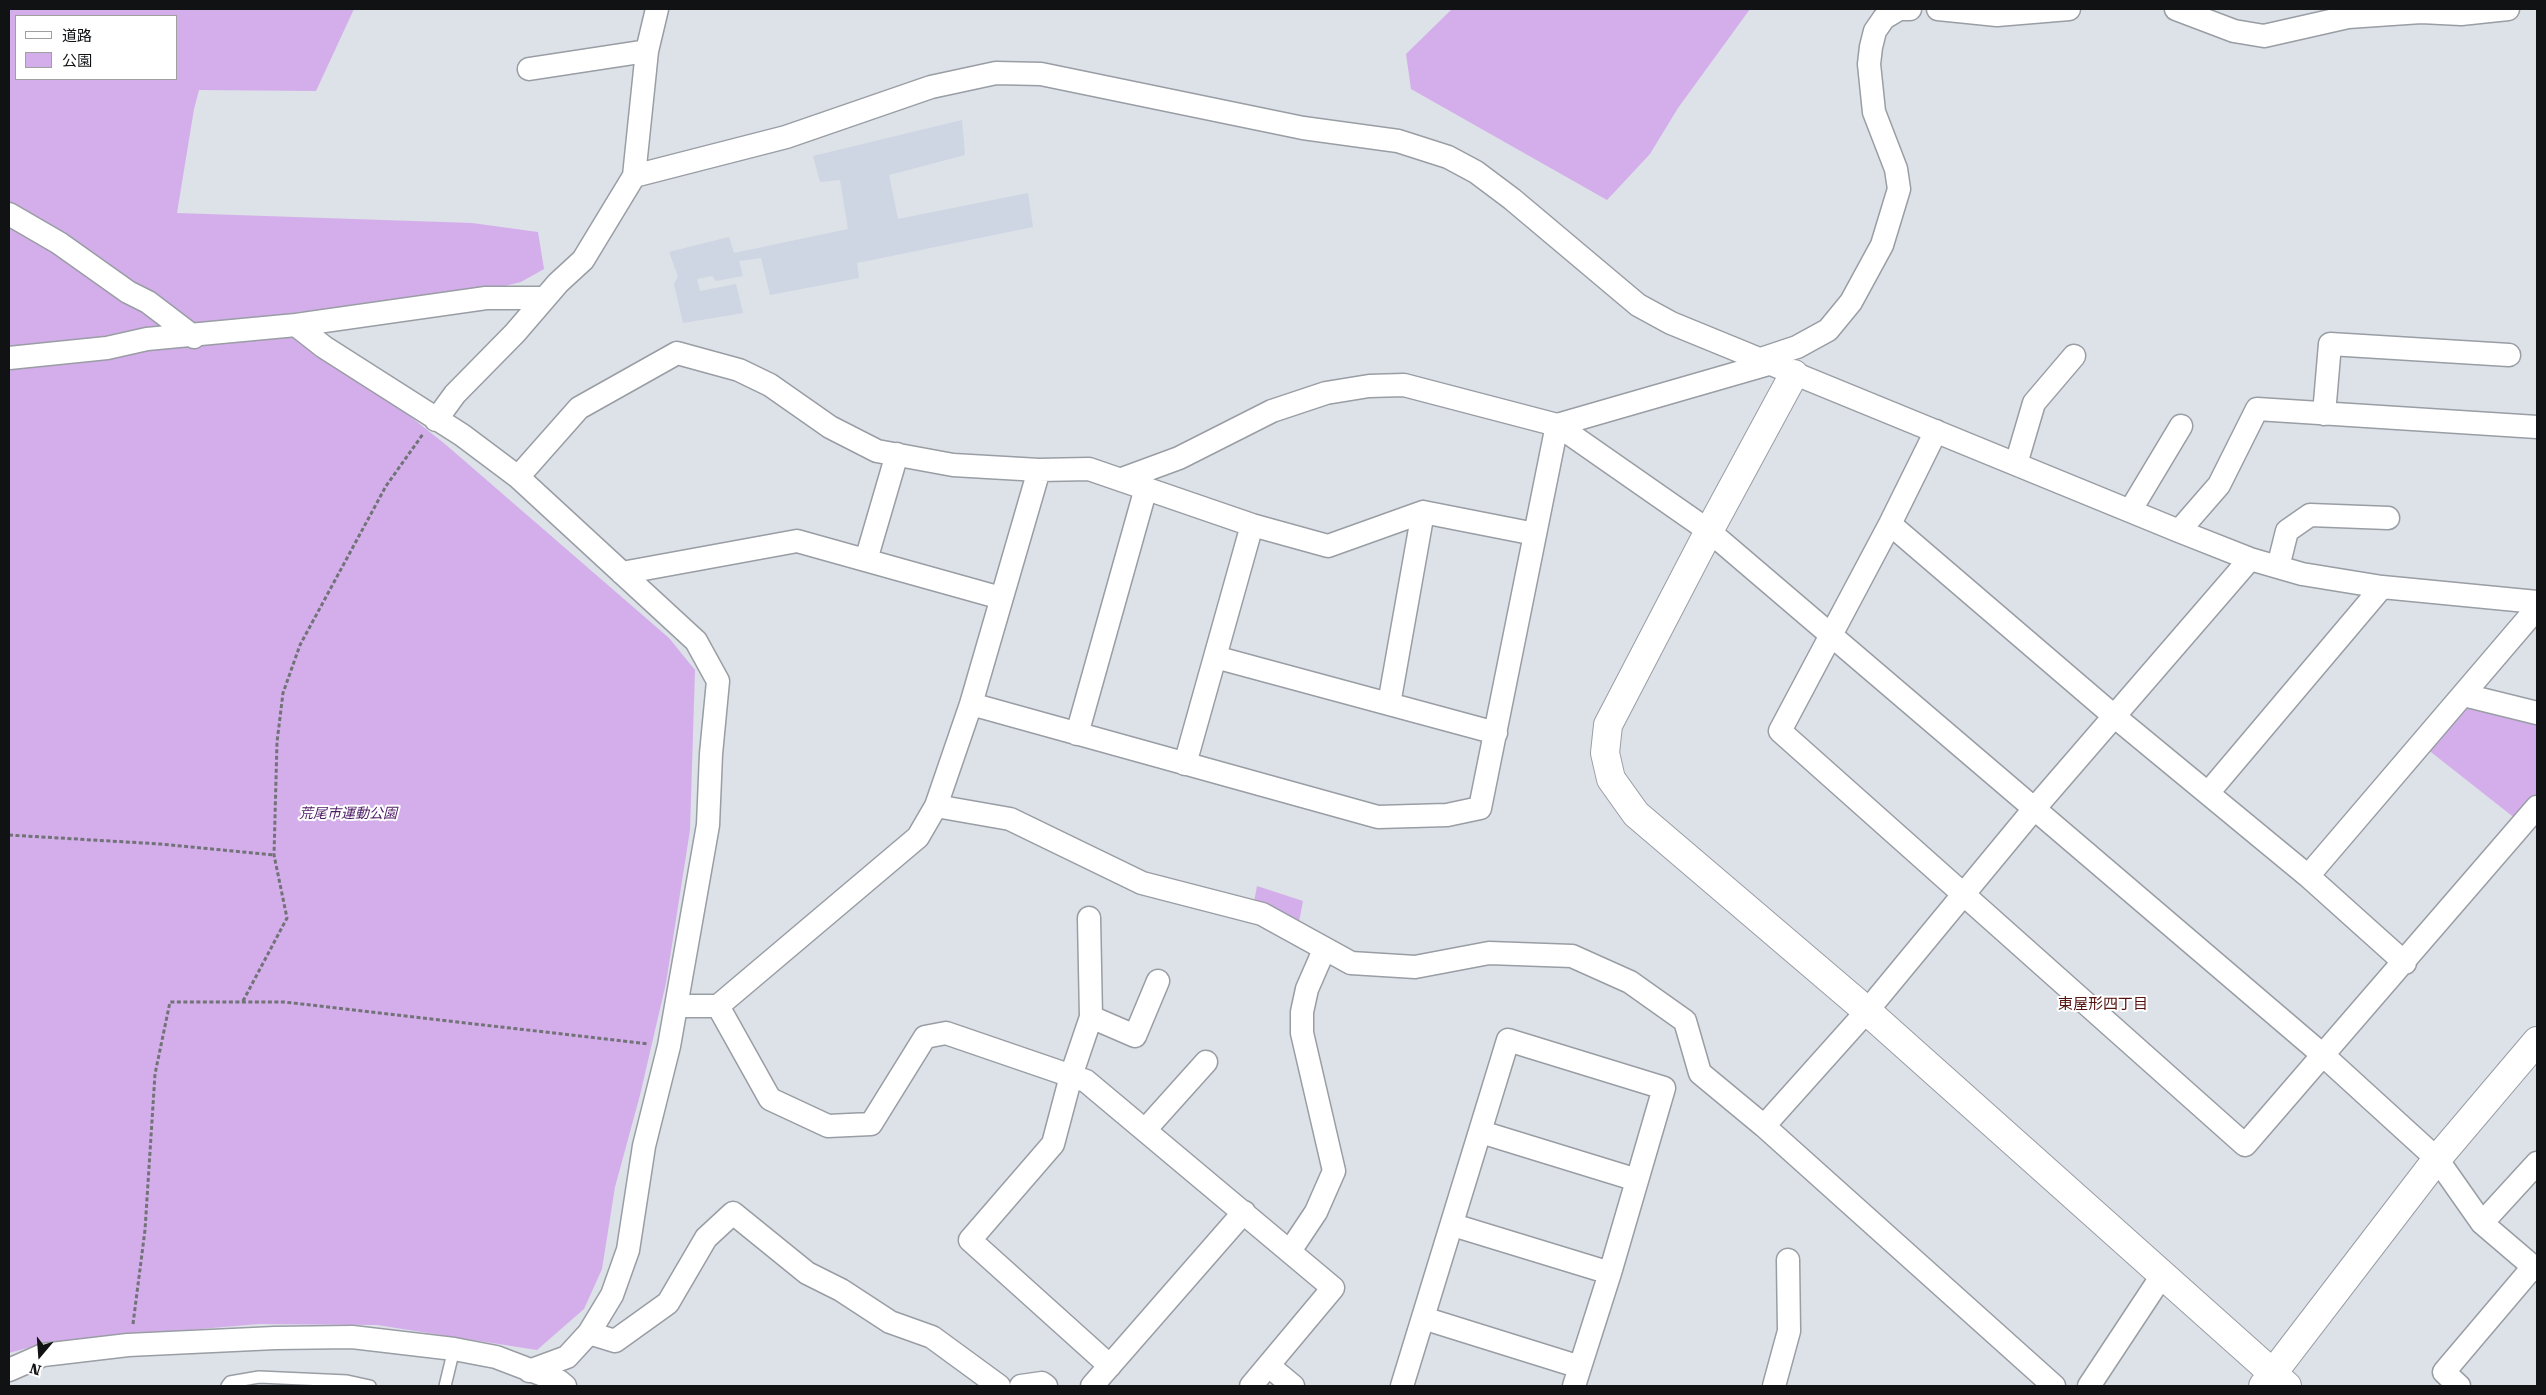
<!DOCTYPE html>
<meta charset="utf-8">
<style>
body{margin:0}
#map{position:relative;width:2546px;height:1395px;overflow:hidden;background:#dde1e8;font-family:"Roboto Serif","Noto Sans JP",serif}
canvas{display:block}
.frame{position:absolute;inset:0;border:10px solid #111214;pointer-events:none}
.legend{position:absolute;left:15px;top:15px;width:162px;height:65px;box-sizing:border-box;background:#fff;border:1px solid #a0a0a1;margin:0;padding:6px 9px;list-style:none;font-size:15px;color:#111214}
.legend li{display:flex;align-items:center;gap:10px;height:25px}
.legend b{width:25px;border:1px solid #a0a0a1}
.north{position:absolute;left:15px;top:1330px;width:50px;height:50px;-webkit-text-stroke:4px #fff;paint-order:stroke;rotate:198deg;font-size:14px;font-weight:700;line-height:20px;text-align:center;color:#111214}
.north::after{content:'';display:block;margin:auto;width:18px;height:22px;background:#111214;clip-path:polygon(50% 0,100% 100%,50% 72%,0 100%)}
</style>
<div id="map">
<canvas width="2546" height="1395"></canvas>
<div class="frame"></div>
<ul class="legend">
<li><b style="height:6px;background:#fff"></b>道路</li>
<li><b style="height:14px;background:#d4aeea"></b>公園</li>
</ul>
<div class="north">N</div>
</div>
<script>
const ctx = document.querySelector('canvas').getContext('2d');
ctx.lineJoin = 'round';
function paint(path, color) { ctx.fillStyle = color; ctx.fill(path, 'evenodd'); }
const toPath = rows => new Path2D(rows.map(r => 'M' + r).join(''));
function stroke(path, color, width, dash) { ctx.strokeStyle = color; ctx.lineWidth = width; ctx.lineCap = dash ? 'butt' : 'round'; ctx.setLineDash(dash || []); ctx.stroke(path); }
function write(font, color, halo, rows, align = 'center') {
  ctx.font = font + ' "Roboto Serif","Noto Sans JP",serif'; ctx.lineWidth = 4; ctx.setLineDash([]); ctx.textBaseline = 'middle'; ctx.strokeStyle = halo; ctx.fillStyle = color; for (const [text, x, y, turn = 0] of rows) {
    ctx.save(); ctx.translate(x, y); ctx.rotate((+turn || 0) * Math.PI / 180); ctx.textAlign = isNaN(turn) ? turn : align; if (halo) ctx.strokeText(text, 0, 0); ctx.fillText(text, 0, 0); ctx.restore();
  }
}
const built = toPath([
 [962,120,965,155,889,175,898,219,1028,193,1033,227,857,263,859,278,770,295,761,258,739,261,743,276,716,281,712,276,697,279,700,291,736,284,743,313,683,323,674,284,678,276,669,252,729,237,734,253,848,229,840,180,820,182,813,156]
]);
const green = toPath([
 [9,9,354,9,316,91,199,90,194,109,177,213,472,223,538,232,544,269,521,282,452,299,297,312,300,342,392,402,445,444,669,638,695,670,690,830,666,983,640,1095,615,1187,602,1269,584,1309,537,1350,377,1325,259,1324,49,1342,9,1353],
 [16,16,176,16,176,79,16,79],
 [1452,9,1750,9,1678,108,1650,154,1607,200,1411,89,1406,54],
 [2467,705,2537,724,2537,794,2516,819,2427,749],
 [1257,886,1303,901,1299,922,1254,902]
]);
const path = toPath([
 [9,835,160,844,274,855],
 [243,1001,287,918,274,855,277,742,283,693,300,645,386,486,423,434],
 [133,1324,145,1230,155,1074,170,1002,284,1002,649,1044]
]);
const service = toPath([
 [227,1386,230,1382,259,1377,347,1381,370,1386],
 [445,1386,454,1349]
]);
const minor = toPath([
 [1938,9,1997,15,2069,9],
 [2176,9,2234,31,2264,36,2348,17,2421,12,2461,14,2508,9],
 [529,69,647,51],
 [634,176,786,137,931,87,996,73,1041,74,1303,128,1398,141,1448,157,1476,172,1512,199,1638,305,1671,323,2179,531,2250,559,2302,574,2382,587,2537,602],
 [9,214,59,243,128,292,148,302,194,337],
 [296,325,324,347,462,435,518,477,696,641,718,681,711,754,708,825,669,1046,644,1146,628,1250,612,1295,589,1333,567,1357,529,1371],
 [9,358,107,348,147,339,296,325,486,298,544,298],
 [1761,359,1797,347,1828,330,1851,302,1882,245,1899,189,1896,169,1874,112,1869,64,1871,47,1875,31,1884,18,1899,9,1910,9],
 [2324,414,2330,344,2509,355],
 [436,420,455,394,515,333,558,283,583,260,634,176,647,51,657,9],
 [1557,425,1772,363],
 [1936,431,1890,524,1780,731,2245,1145,2537,807],
 [2016,464,2034,403,2074,356],
 [518,477,579,408,677,353,739,370,770,385,830,427,877,451,953,465,1039,470,1089,469,1252,525,1328,546,1423,512,1535,534],
 [1122,479,1179,458,1272,411,1326,393,1369,386,1404,385,1557,425,1709,531,2324,1056,2437,1159,2482,1223,2537,1270],
 [2130,511,2181,426],
 [1890,524,2114,716,2308,876,2405,963],
 [2179,531,2219,485,2257,409,2537,427],
 [866,560,897,454],
 [2278,567,2287,531,2310,515,2388,518],
 [622,573,797,541,1001,598],
 [1215,657,1496,733],
 [2464,695,2537,713],
 [971,704,1378,817,1447,815,1480,808,1557,425],
 [1389,704,1423,512],
 [1077,734,1146,488],
 [1185,764,1252,525],
 [2208,793,2382,587],
 [936,806,1010,819,1142,883,1262,914,1351,963,1415,967,1489,953,1572,956,1630,982,1685,1021,1700,1073,1764,1126,2054,1386],
 [2308,876,2537,608],
 [1089,918,1091,1017,1071,1076,1053,1144,970,1240,1110,1366],
 [676,1006,718,1006,918,837,936,806,971,704,1039,470],
 [718,1006,770,1099,828,1126,871,1124,925,1037,946,1033,1086,1081,1333,1288,1251,1386],
 [1091,1017,1135,1036,1158,981],
 [1764,1126,1867,1011,2034,809,2250,559],
 [1145,1130,1206,1062],
 [1481,1132,1637,1180],
 [2482,1223,2537,1163],
 [1453,1225,1610,1273],
 [1290,1251,1316,1212,1334,1171,1302,1033,1302,1012,1307,989,1324,950],
 [1423,1318,1580,1367],
 [589,1333,615,1341,668,1303,706,1238,733,1213,807,1273,841,1290,890,1322,932,1337,999,1386],
 [1269,1366,1293,1386],
 [9,1370,43,1355,128,1345,275,1338,352,1337,454,1349,496,1357,559,1381,565,1386],
 [1021,1386,1042,1383,1046,1386],
 [1092,1386,1244,1212],
 [1402,1386,1508,1040,1664,1088,1610,1273,1574,1386],
 [1774,1386,1789,1331,1788,1260],
 [2089,1386,2163,1274],
 [2459,1386,2444,1372,2533,1267]
]);
const tertiary = toPath([
 [1794,374,1709,531,1608,725,1605,753,1611,779,1636,814,1867,1011,2287,1386],
 [2263,1386,2437,1159,2537,1041]
]);
const parkNames = [
 ["荒尾市運動公園",348,814]
];
const neighbourhoodNames = [
 ["東屋形四丁目",2103,1005]
];
paint(built, '#ced5e3');
paint(green, '#d4aeea');
stroke(service, '#999da4', 14);
stroke(minor, '#999da4', 25);
stroke(tertiary, '#999da4', 30);
stroke(path, '#717378', 3, [4, 2.5]);
stroke(service, '#fff', 11);
stroke(minor, '#fff', 22);
stroke(tertiary, '#fff', 28);
write('italic 14px', '#4d1b64', '#fff', parkNames);
write('15px', '#55110c', '#fff', neighbourhoodNames);
</script>
